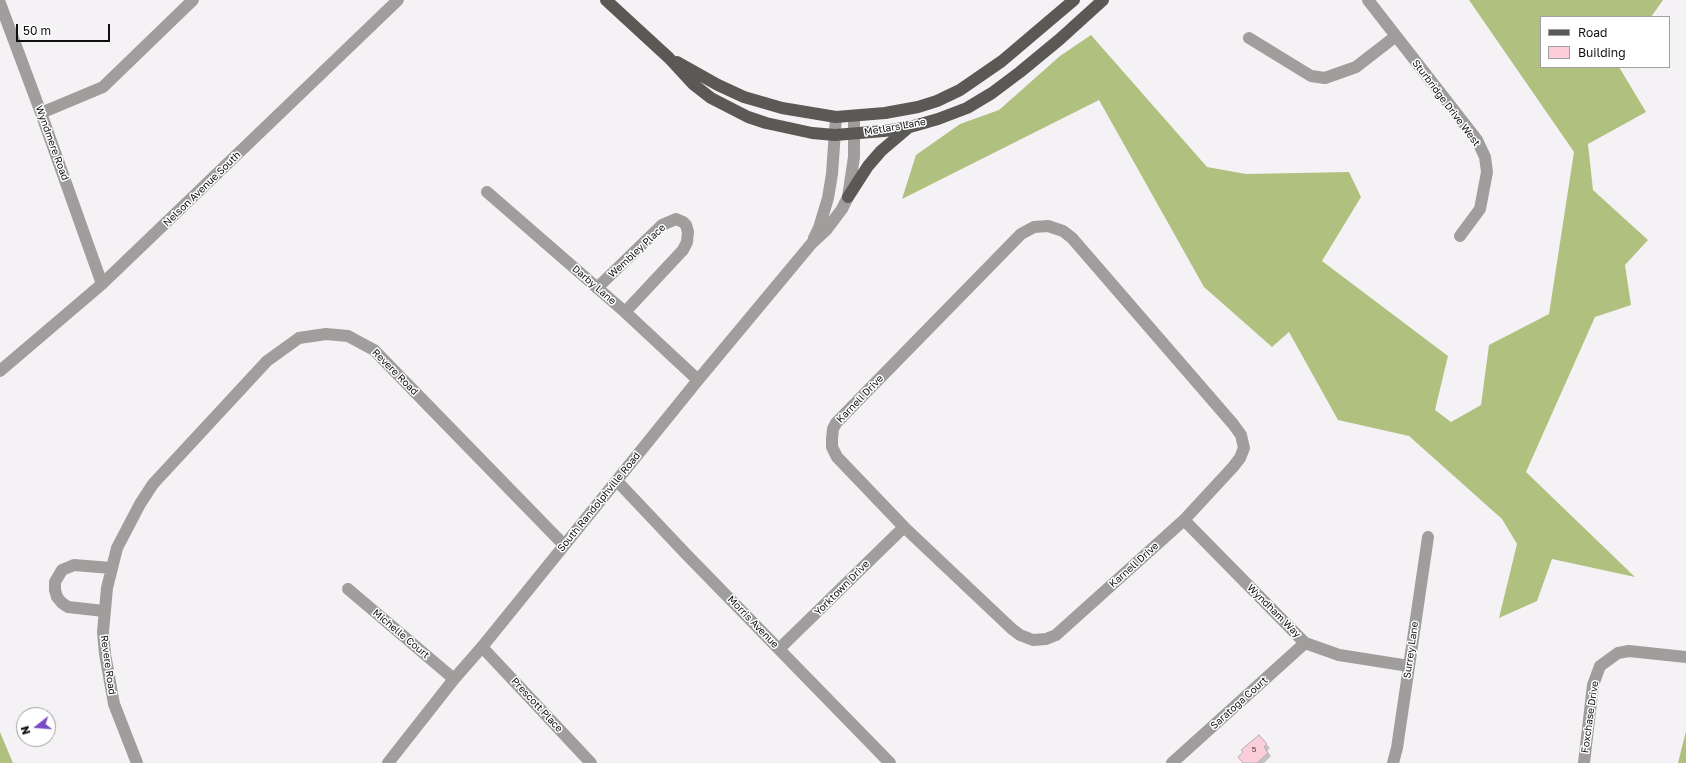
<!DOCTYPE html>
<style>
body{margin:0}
#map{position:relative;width:1686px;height:763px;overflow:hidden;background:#f5f2f6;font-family:"Golos Text",sans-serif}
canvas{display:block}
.legend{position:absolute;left:1540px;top:16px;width:130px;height:52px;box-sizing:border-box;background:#fff;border:1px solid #9f9f9f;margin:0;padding:5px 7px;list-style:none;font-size:12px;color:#100f10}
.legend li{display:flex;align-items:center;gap:8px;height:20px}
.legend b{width:20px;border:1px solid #9f9f9f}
.north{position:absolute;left:16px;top:707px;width:40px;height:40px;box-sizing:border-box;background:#fff;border:1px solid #9f9f9f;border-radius:50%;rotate:253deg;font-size:11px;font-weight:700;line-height:16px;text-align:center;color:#100f10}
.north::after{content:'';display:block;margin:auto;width:14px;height:18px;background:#794bc4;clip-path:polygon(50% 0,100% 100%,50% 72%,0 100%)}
.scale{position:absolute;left:16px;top:24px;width:94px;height:18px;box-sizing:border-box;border:2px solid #100f10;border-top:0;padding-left:5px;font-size:12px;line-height:14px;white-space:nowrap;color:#100f10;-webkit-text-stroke:3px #fff;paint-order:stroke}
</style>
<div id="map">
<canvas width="1686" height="763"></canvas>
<ul class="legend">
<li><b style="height:5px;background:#5b5956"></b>Road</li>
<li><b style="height:11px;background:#fccedb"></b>Building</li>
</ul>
<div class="north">N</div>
<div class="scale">50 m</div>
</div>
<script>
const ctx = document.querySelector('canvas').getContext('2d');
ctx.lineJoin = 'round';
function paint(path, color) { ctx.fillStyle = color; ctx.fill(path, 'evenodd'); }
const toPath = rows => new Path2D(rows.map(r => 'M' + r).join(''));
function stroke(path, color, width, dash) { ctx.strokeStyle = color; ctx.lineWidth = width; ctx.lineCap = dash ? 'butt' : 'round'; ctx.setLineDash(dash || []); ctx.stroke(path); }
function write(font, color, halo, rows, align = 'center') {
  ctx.font = font + ' "Golos Text",sans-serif'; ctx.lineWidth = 3; ctx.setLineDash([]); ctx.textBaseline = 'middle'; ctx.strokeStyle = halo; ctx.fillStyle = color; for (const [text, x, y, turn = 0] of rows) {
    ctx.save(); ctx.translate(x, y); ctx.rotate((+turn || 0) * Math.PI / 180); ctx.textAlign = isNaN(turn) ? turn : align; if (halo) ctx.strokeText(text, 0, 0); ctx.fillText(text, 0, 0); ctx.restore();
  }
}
const forest = toPath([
 [1469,0,1663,0,1651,17,1541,17,1541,67,1619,67,1646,112,1588,144,1593,190,1648,240,1625,265,1631,305,1595,317,1526,472,1635,577,1552,559,1537,601,1499,618,1517,544,1502,519,1409,436,1338,420,1289,332,1272,347,1204,287,1099,100,902,199,916,155,960,124,999,110,1060,56,1091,35,1207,167,1246,174,1349,172,1361,197,1322,261,1448,356,1435,410,1451,422,1481,405,1489,345,1549,314,1574,152],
 [1686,731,1686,763,1678,763],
 [0,732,13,763,0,763]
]);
const shadow = toPath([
 [1258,736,1270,748,1267,751,1271,756,1264,763,1245,763]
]);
const building = toPath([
 [1259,735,1267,744,1264,747,1268,753,1257,763,1243,763,1238,757,1243,752,1241,750,1259,735]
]);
const minor = toPath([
 [1368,0,1477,140,1485,157,1487,172,1480,209,1460,236],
 [0,3,41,113,102,284],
 [1249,38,1311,76,1325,78,1356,67,1396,36],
 [41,113,103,87,193,0],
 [487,192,625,312,698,380],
 [1048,226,1063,231,1072,238,1233,424,1241,435,1244,448,1240,458,1233,467,1184,520,1056,635,1046,639,1033,640,1020,635,1012,629,904,527,837,457,832,447,832,439,833,429,836,423,1021,234,1034,227,1048,226],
 [814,238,819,228,828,198,832,174,836,117],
 [597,288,662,225,676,219,683,222,686,225,688,232,687,242,683,250,625,312],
 [0,371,102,284,398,0],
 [617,481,686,554,890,763],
 [1184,520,1305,643,1339,655,1409,666],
 [348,589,454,679],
 [104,611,68,607,62,603,57,597,55,590,55,582,62,570,74,565,111,568],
 [482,647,591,763],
 [779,649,904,527],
 [137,763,114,704,105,654,103,632,107,588,117,548,140,504,153,484,267,361,299,338,326,334,348,336,374,350,564,545],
 [388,763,454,679,482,647,698,380,812,243,827,229,842,209,848,197,854,157,854,116],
 [1172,763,1305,643],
 [1393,763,1397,748,1428,537],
 [1584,763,1593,685,1600,666,1618,653,1629,651,1686,657]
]);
const major = toPath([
 [606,0,669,58,693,84,711,98,748,117,766,123,812,133,835,135,884,131,910,127,938,119,967,108,992,93,1020,72,1060,39,1103,0],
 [677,62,718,85,744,97,782,108,836,117,885,113,918,107,937,101,960,90,1002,61,1074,0],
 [848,197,868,166,881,151,908,128]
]);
const numberNames = [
 ["5",1254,749]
];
const streetNames = [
 ["Sturbridge Drive West",1446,103,53],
 ["Metlars Lane",895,127,-10],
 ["Wyndmere Road",52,143,70],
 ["Nelson Avenue South",202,189,-44],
 ["Wembley Place",637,251,-43],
 ["Darby Lane",594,285,41],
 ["Revere Road",395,372,45],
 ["Karnell Drive",860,399,-46],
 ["South Randolphville Road",599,502,-51],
 ["Karnell Drive",1134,565,-42],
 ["Yorktown Drive",842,588,-45],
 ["Wyndham Way",1274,611,45],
 ["Morris Avenue",753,622,46],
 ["Michelle Court",401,634,40],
 ["Surrey Lane",1411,650,-82],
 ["Revere Road",108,665,82],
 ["Saratoga Court",1239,703,-42],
 ["Prescott Place",537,705,47],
 ["Foxchase Drive",1590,717,-82]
];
paint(forest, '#b0c17f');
paint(shadow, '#0003');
paint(building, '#fccedb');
stroke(building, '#b3aeb0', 1);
stroke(minor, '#9f9e9c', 12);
stroke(major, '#5b5956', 12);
write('8px', '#4b3f43', null, numberNames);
write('10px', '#100f10', '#fff', streetNames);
</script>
